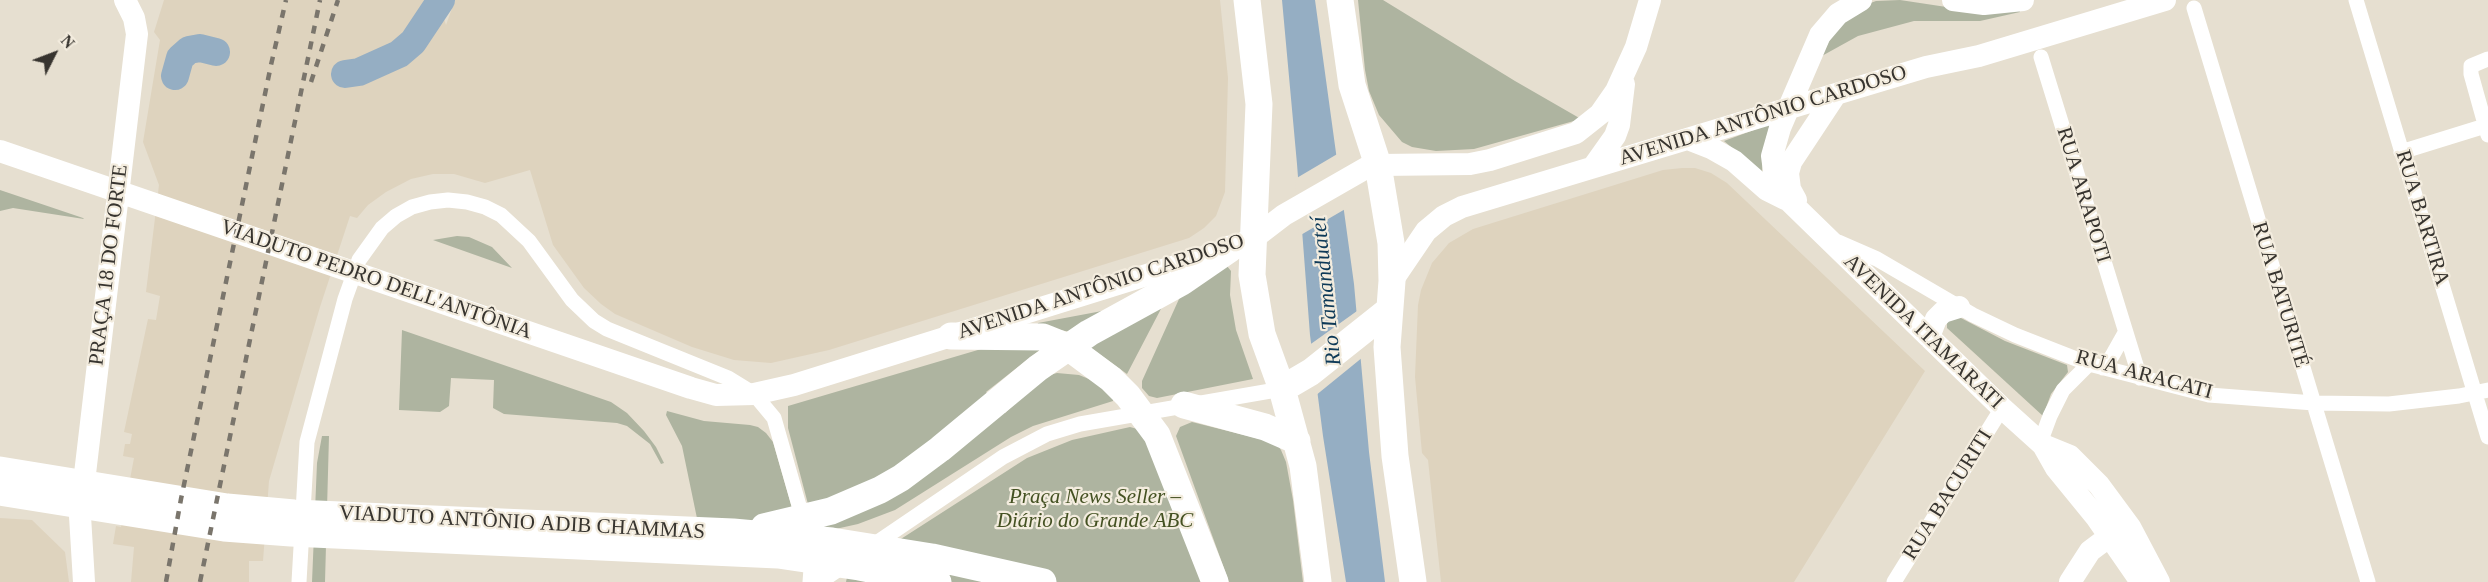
<!DOCTYPE html>
<meta charset="utf-8">
<style>
body{margin:0}
#map{position:relative;width:2488px;height:582px;overflow:hidden;background:#e6dfd0;font-family:"Times New Roman",serif}
canvas{display:block}
.north{position:absolute;left:24px;top:24px;width:60px;height:60px;-webkit-text-stroke:4px #f3ecde;paint-order:stroke;rotate:48deg;font-size:16px;font-weight:700;line-height:24px;text-align:center;color:#37342f}
.north::after{content:'';display:block;margin:auto;width:21px;height:27px;background:#37342f;clip-path:polygon(50% 0,100% 100%,50% 72%,0 100%)}
</style>
<div id="map">
<canvas width="2488" height="582"></canvas>
<div class="north">N</div>
</div>
<script>
const ctx = document.querySelector('canvas').getContext('2d');
ctx.lineJoin = 'round';
function paint(path, color) { ctx.fillStyle = color; ctx.fill(path, 'evenodd'); }
const toPath = rows => new Path2D(rows.map(r => 'M' + r).join(''));
function stroke(path, color, width, dash) { ctx.strokeStyle = color; ctx.lineWidth = width; ctx.lineCap = dash ? 'butt' : 'round'; ctx.setLineDash(dash || []); ctx.stroke(path); }
function write(font, color, halo, rows, align = 'center') {
  ctx.font = font + ' "Times New Roman",serif'; ctx.lineWidth = 4.5; ctx.setLineDash([]); ctx.textBaseline = 'middle'; ctx.strokeStyle = halo; ctx.fillStyle = color; for (const [text, x, y, turn = 0] of rows) {
    ctx.save(); ctx.translate(x, y); ctx.rotate((+turn || 0) * Math.PI / 180); ctx.textAlign = isNaN(turn) ? turn : align; if (halo) ctx.strokeText(text, 0, 0); ctx.fillText(text, 0, 0); ctx.restore();
  }
}
const built = toPath([
 [164,0,438,0,446,25,455,0,1220,0,1228,78,1225,192,1216,216,1204,228,1189,238,829,350,771,363,734,360,692,347,615,314,601,304,584,288,553,245,530,170,485,183,454,174,433,174,411,179,386,192,368,205,357,218,350,216,320,307,269,481,263,561,249,561,249,582,131,582,134,547,113,544,116,526,121,527,134,458,123,456,125,444,130,444,132,434,124,432,148,319,156,320,160,296,146,292,159,185,143,142,160,40,154,32],
 [1682,168,1695,168,1711,173,1727,183,1925,371,1794,582,1441,582,1428,460,1422,453,1415,377,1418,305,1421,290,1432,263,1449,243,1473,229,1663,170],
 [0,518,32,520,65,552,69,582,0,582]
]);
const green = toPath([
 [1358,0,1383,0,1515,81,1581,119,1474,149,1436,151,1412,147,1402,142,1379,115,1369,91,1365,70],
 [1900,0,1953,8,2018,8,2020,12,1980,21,1914,21,1858,36,1820,57,1836,29,1865,5,1876,1],
 [1770,124,1763,151,1762,173,1724,141],
 [0,190,83,218,84,219,13,208,0,211],
 [457,236,469,237,492,247,512,268,433,240],
 [1227,266,1231,271,1230,295,1236,330,1253,379,1157,398,1149,396,1142,388,1142,381,1179,299,1183,293],
 [1163,305,1127,374,1091,348,1094,342],
 [1102,311,1071,332,1037,326,1038,323],
 [1959,317,2005,341,2067,365,2068,372,2051,394,2043,416,1947,328,1947,322],
 [402,330,611,402,627,413,644,431,656,447,664,463,661,464,650,444,627,426,617,423,504,414,493,408,494,380,451,378,449,406,440,412,399,410],
 [988,347,1041,349,986,392,1005,413,1043,377,1057,373,1079,375,1089,379,1100,386,1113,398,1113,401,1033,426,1011,437,895,510,858,524,822,532,814,527,788,428,788,406],
 [667,411,704,421,750,425,758,427,766,433,773,442,801,539,699,528,682,446,666,415],
 [1192,422,1276,443,1281,450,1286,462,1293,500,1303,582,1229,582,1176,436,1180,427],
 [1130,427,1141,430,1204,582,846,582,847,577,879,553,1027,458,1072,440],
 [322,436,329,436,325,582,312,582,317,463]
]);
const water = toPath([
 [1282,0,1315,0,1354,284,1369,452,1385,582,1346,582,1323,436,1310,335,1297,164]
]);
const pier = toPath([
 [1339,153,1347,208,1299,236,1295,179],
 [1357,311,1363,357,1315,396,1308,346]
]);
const river = toPath([
 [345,74,359,72,399,54,413,42,441,0],
 [175,76,180,58,189,50,200,48,216,52]
]);
const street = toPath([
 [2356,0,2488,437],
 [2194,8,2368,582],
 [2041,57,2140,378],
 [2488,59,2471,66,2471,74,2488,135],
 [2401,152,2485,126],
 [1838,242,1877,259,1973,315,2015,335,2089,364,2209,395,2314,403,2389,404,2459,396,2488,390],
 [2103,368,2112,356,2125,333],
 [2040,443,2050,416,2063,390,2089,364],
 [872,546,1003,457,1047,434,1080,424,1282,389],
 [299,582,307,442,345,299,359,260,382,228,396,216,412,207,430,202,448,200,467,202,485,207,501,215,529,241,572,300,594,321,607,329,728,378,754,394,774,418,804,523],
 [810,582,812,555],
 [820,582,845,565],
 [1894,582,2002,408]
]);
const primary = toPath([
 [1861,0,1838,14,1820,35,1780,128,1772,156,1775,178,1780,192,2002,408,2043,445,2056,468,2096,517,2141,582],
 [1953,0,1984,4,2023,0],
 [1688,139,1711,148,1734,161,1767,190,1785,199],
 [0,151,691,388,716,395,754,394,794,385,1230,249,1254,238,1284,215,1366,168,1378,165,1470,164,1490,160,1576,133,1600,114,1616,91,1636,47,1650,0],
 [1593,167,1615,136,1619,125,1624,84],
 [1796,200,1790,189,1788,173,1791,162,1836,94],
 [1392,281,1426,231,1444,216,1462,207,1836,94,1926,67,1979,56,2165,0],
 [1929,337,1936,319,1943,312,1959,307],
 [2043,445,2070,456,2099,485,2130,527,2159,582],
 [84,582,80,516,137,34,134,18,125,0],
 [2070,582,2090,551,2110,536,2124,537]
]);
const highway = toPath([
 [1247,0,1259,104,1252,275,1262,334,1282,389,1303,466,1318,582],
 [1340,0,1352,85,1378,165,1391,243,1392,281,1387,347,1395,456,1413,582],
 [951,336,1043,337,1068,347,1111,379,1128,396,1157,435,1215,582],
 [1282,389,1311,372,1389,310],
 [1184,405,1265,427,1297,441],
 [0,470,227,507,294,513,733,532,832,541,932,557,1043,582],
 [0,492,224,528,291,533,778,555,859,567,938,582],
 [764,527,831,511,880,490,901,478,940,449,1038,368,1089,333,1182,282,1230,249]
]);
const rail = toPath([
 [311,82,338,0],
 [166,582,181,499,271,65,286,0],
 [200,582,320,0]
]);
const streetNames = [
 ["AVENIDA ANTÔNIO CARDOSO",1763,116,-17],
 ["RUA ARAPOTI",2083,195,73],
 ["RUA BARTIRA",2422,218,73],
 ["PRAÇA 18 DO FORTE",109,265,-83],
 ["VIADUTO PEDRO DELL'ANTÔNIA",376,280,19],
 ["AVENIDA ANTÔNIO CARDOSO",1101,287,-18],
 ["RUA BATURITÉ",2280,295,73],
 ["AVENIDA ITAMARATI",1923,332,44],
 ["RUA ARACATI",2144,375,15],
 ["RUA BACURITI",1948,495,-58],
 ["VIADUTO ANTÔNIO ADIB CHAMMAS",522,523,3]
];
const parkNames = [
 ["Praça News Seller –",1095,497],
 ["Diário do Grande ABC",1095,521]
];
const waterNames = [
 ["Rio Tamanduateí",1327,291,-96]
];
paint(built, '#ded3be');
paint(green, '#aeb4a0');
paint(water, '#95aec3');
paint(pier, '#e6dfd0');
stroke(river, '#95aec3', 28);
stroke(street, '#fff', 15);
stroke(primary, '#fff', 22);
stroke(highway, '#fff', 27);
stroke(rail, '#7a756c', 4.5, [8, 8]);
write('21px', '#37342f', '#f3ecde', streetNames);
write('italic 21px', '#445122', '#f3ecde', parkNames);
write('italic 22px', '#0d3957', '#f3ecde', waterNames);
</script>
